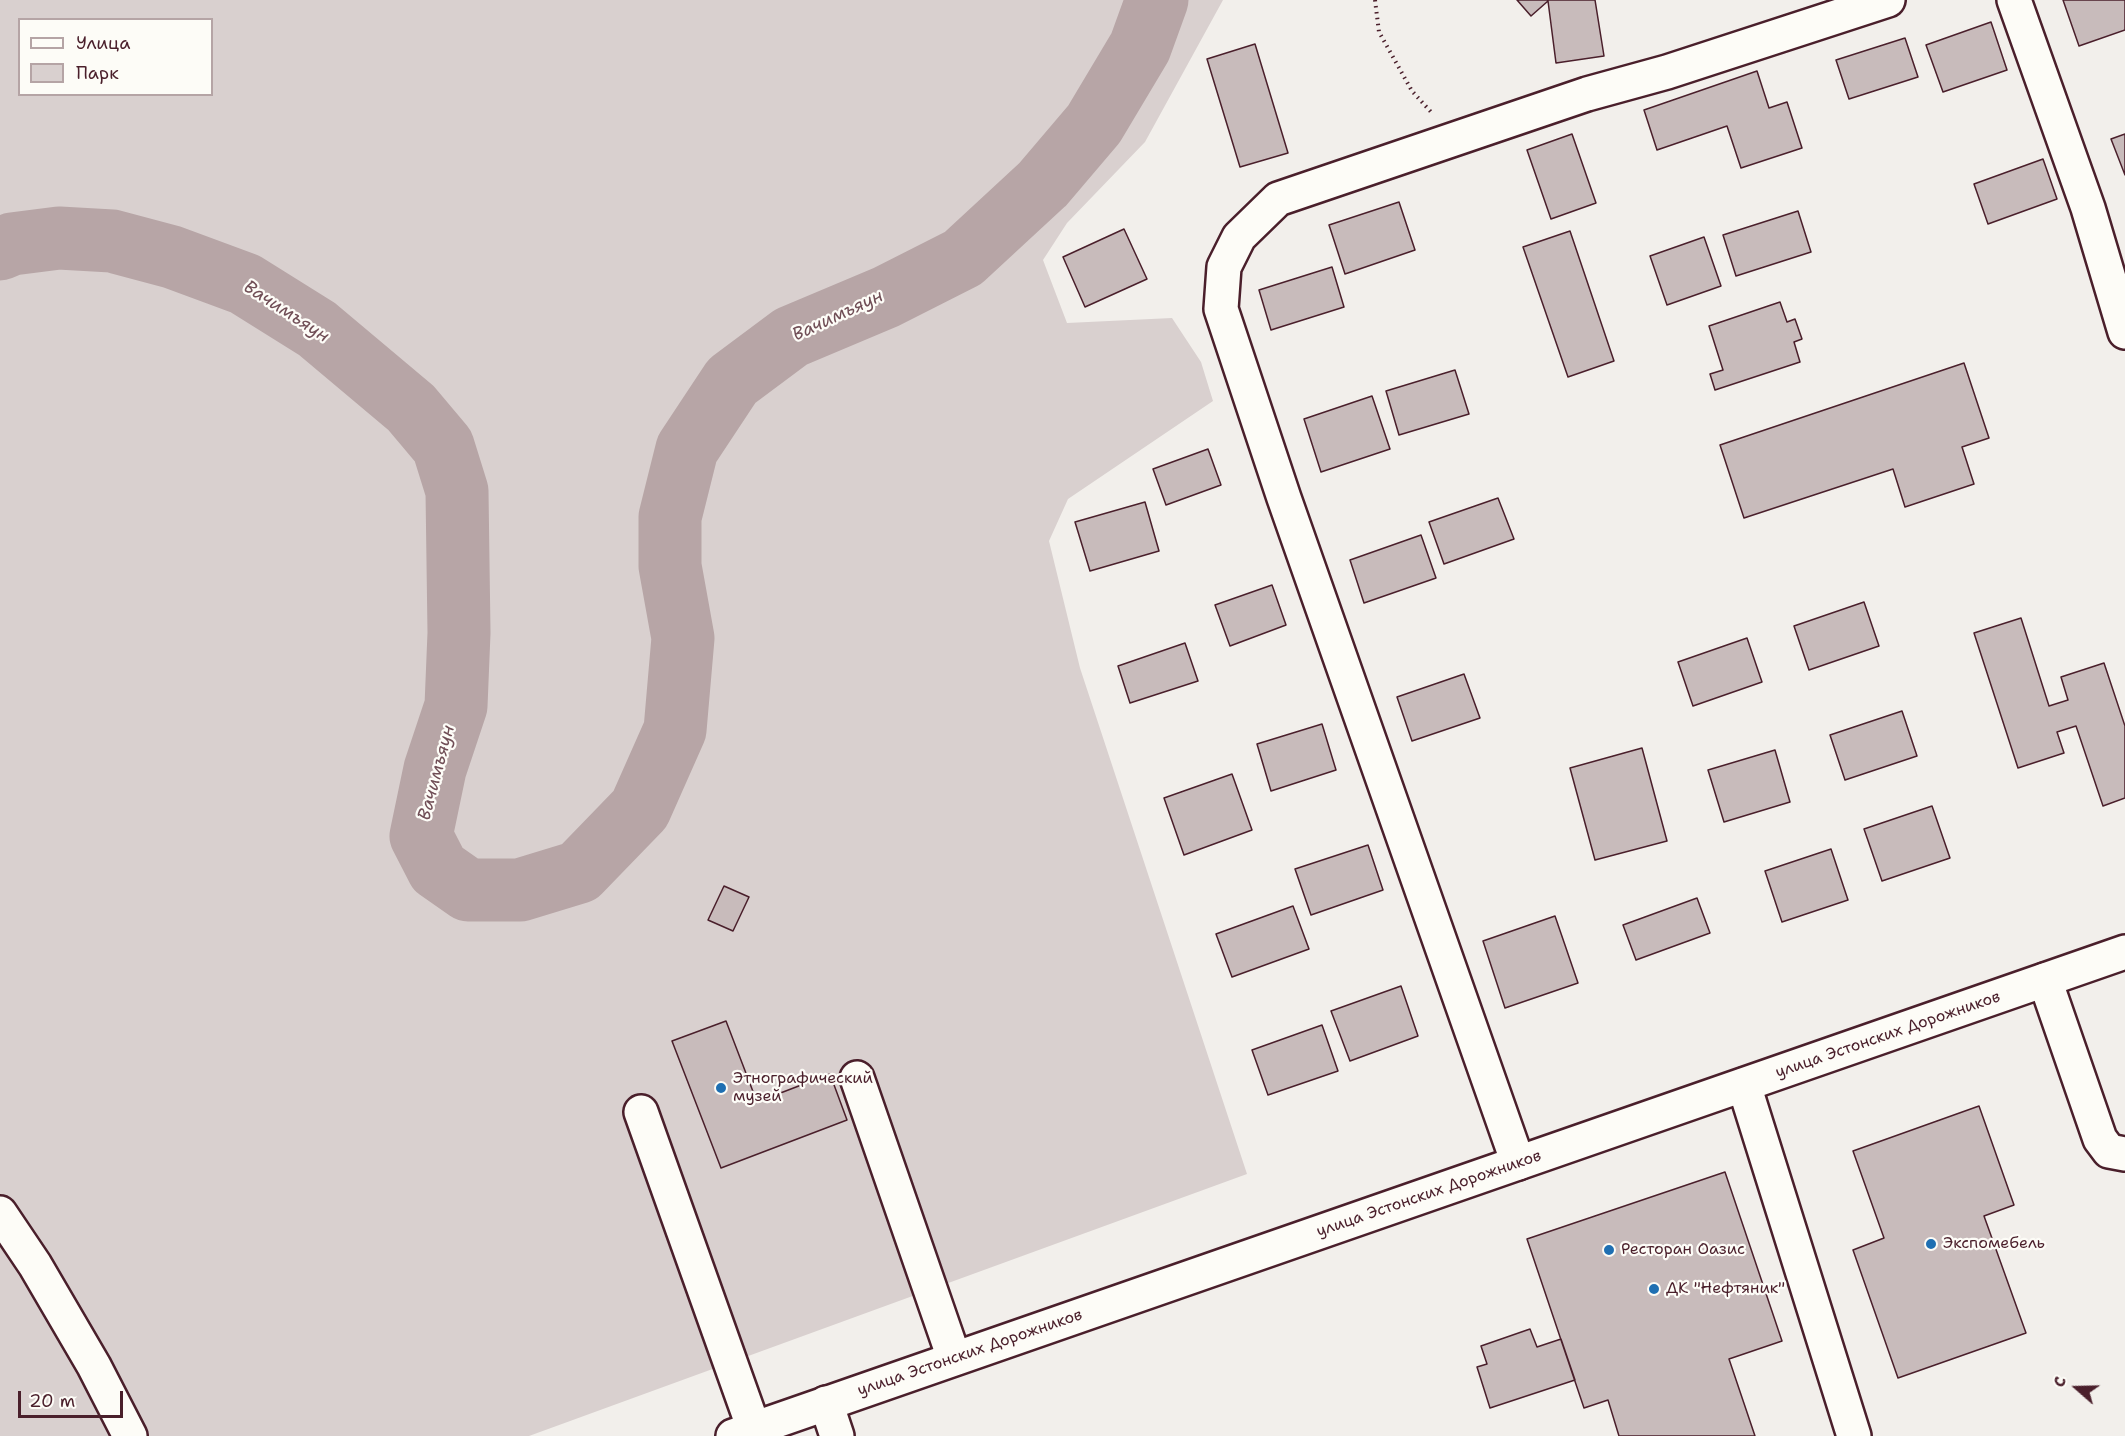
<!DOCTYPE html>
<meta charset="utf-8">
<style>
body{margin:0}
#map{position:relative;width:2125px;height:1436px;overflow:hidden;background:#f2efeb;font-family:"Shantell Sans",sans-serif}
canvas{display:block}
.legend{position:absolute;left:18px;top:18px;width:195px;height:78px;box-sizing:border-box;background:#fdfcf7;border:2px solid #b5a4a5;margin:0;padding:8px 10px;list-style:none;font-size:18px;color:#4a1f2b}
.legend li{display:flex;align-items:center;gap:12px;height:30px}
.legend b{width:30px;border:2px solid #b5a4a5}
.north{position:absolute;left:2047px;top:1358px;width:60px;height:60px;-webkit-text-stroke:4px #fdfcf7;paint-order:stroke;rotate:290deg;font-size:16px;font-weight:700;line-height:24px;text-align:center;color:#4a1f2b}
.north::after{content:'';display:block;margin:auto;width:21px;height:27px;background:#4a1f2b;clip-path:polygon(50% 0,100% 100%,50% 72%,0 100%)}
.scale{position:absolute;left:18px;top:1391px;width:105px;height:27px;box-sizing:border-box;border:3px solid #4a1f2b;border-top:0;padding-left:8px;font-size:18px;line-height:21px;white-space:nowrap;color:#4a1f2b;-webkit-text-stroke:4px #fdfcf7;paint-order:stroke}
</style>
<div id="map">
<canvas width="2125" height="1436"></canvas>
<ul class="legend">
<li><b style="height:8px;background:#fdfcf7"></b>Улица</li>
<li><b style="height:16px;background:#d9d0cf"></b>Парк</li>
</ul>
<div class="north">С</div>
<div class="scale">20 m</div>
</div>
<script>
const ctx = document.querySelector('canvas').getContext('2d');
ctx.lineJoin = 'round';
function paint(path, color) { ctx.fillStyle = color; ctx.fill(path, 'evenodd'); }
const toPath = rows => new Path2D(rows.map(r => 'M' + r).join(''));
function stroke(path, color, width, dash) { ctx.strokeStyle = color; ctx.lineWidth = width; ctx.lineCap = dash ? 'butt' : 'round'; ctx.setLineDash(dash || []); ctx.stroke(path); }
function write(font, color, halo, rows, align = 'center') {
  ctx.font = font + ' "Shantell Sans",sans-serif'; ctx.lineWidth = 4.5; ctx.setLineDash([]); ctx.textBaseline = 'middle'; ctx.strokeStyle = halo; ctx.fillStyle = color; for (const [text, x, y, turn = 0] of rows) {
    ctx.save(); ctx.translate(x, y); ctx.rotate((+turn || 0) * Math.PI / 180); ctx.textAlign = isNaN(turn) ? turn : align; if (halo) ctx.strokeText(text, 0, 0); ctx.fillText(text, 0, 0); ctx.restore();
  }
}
const green = toPath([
 [0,0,1223,0,1145,142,1067,223,1043,260,1067,323,1172,318,1201,362,1213,401,1068,499,1049,541,1080,668,1247,1174,529,1436,0,1436],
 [20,20,212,20,212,94,20,94],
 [724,886,749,897,733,931,709,920],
 [726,1021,757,1102,830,1075,847,1120,721,1168,673,1041]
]);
const river = toPath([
 [0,249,12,244,59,238,112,241,172,257,245,284,317,329,411,408,443,446,457,491,459,633,456,706,435,769,421,836,438,869,468,890,520,890,579,872,640,809,675,730,683,638,670,566,670,517,687,449,732,381,791,337,886,297,963,258,1043,184,1094,124,1140,47,1157,0]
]);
const building = toPath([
 [1517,0,1595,0,1604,56,1556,63,1548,1,1531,16,1517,0],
 [2063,0,2125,0,2125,30,2079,46,2063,0],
 [1991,22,2007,70,1943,92,1926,45,1991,22],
 [1905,38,1918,77,1849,99,1836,60,1905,38],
 [1255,44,1288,153,1240,167,1207,59,1255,44],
 [1757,71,1769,108,1787,102,1802,148,1741,168,1727,126,1657,150,1644,110,1757,71],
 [1572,134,1596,203,1551,219,1527,150,1572,134],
 [2125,134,2125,175,2111,139,2125,134],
 [2043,159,2057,199,1988,224,1974,184,2043,159],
 [1399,202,1415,250,1345,274,1329,225,1399,202],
 [1798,211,1811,252,1736,276,1723,235,1798,211],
 [1124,229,1147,279,1085,307,1063,257,1124,229],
 [1570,231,1614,361,1568,377,1523,247,1570,231],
 [1704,237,1721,286,1667,305,1650,256,1704,237],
 [1332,267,1344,307,1271,330,1259,290,1332,267],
 [1780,302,1787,322,1795,319,1802,339,1794,342,1800,362,1715,390,1710,374,1723,370,1709,326,1780,302],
 [1964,363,1989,438,1962,447,1974,484,1905,507,1893,469,1744,518,1720,445,1964,363],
 [1455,370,1469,414,1399,435,1386,391,1455,370],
 [1372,396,1390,449,1321,472,1304,419,1372,396],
 [1208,449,1221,485,1166,505,1153,469,1208,449],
 [1498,498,1514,539,1444,564,1429,522,1498,498],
 [1145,502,1159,551,1090,571,1075,522,1145,502],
 [1421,535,1436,578,1364,603,1350,560,1421,535],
 [1272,585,1286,625,1230,646,1215,605,1272,585],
 [1864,602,1879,646,1809,670,1794,626,1864,602],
 [2021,618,2049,706,2068,700,2061,677,2104,663,2125,726,2125,798,2103,806,2076,726,2057,732,2064,753,2018,768,1974,633,2021,618],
 [1747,638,1762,682,1693,706,1678,662,1747,638],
 [1185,643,1198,681,1130,703,1118,666,1185,643],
 [1464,674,1480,718,1412,741,1397,697,1464,674],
 [1902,711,1917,756,1845,780,1830,735,1902,711],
 [1322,724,1336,770,1271,791,1257,744,1322,724],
 [1642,748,1667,841,1595,860,1570,768,1642,748],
 [1775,750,1790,802,1724,822,1708,770,1775,750],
 [1232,774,1252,830,1184,855,1164,798,1232,774],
 [1932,806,1950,858,1882,881,1864,829,1932,806],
 [1368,845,1383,890,1311,915,1295,869,1368,845],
 [1831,849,1848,900,1782,922,1765,871,1831,849],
 [724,886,749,897,733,931,708,920,724,886],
 [1697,898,1710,933,1636,960,1623,925,1697,898],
 [1293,906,1309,949,1232,977,1216,934,1293,906],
 [1555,916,1578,983,1505,1008,1483,941,1555,916],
 [1401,986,1418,1036,1350,1061,1331,1011,1401,986],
 [726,1021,757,1102,830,1074,847,1120,721,1168,672,1041,726,1021],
 [1322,1025,1338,1071,1268,1095,1252,1050,1322,1025],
 [1979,1106,2014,1205,1984,1216,2026,1333,1898,1378,1853,1250,1884,1238,1853,1151,1979,1106],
 [1725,1172,1782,1341,1729,1359,1755,1436,1619,1436,1608,1400,1584,1408,1527,1239,1725,1172],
 [1530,1329,1537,1347,1561,1339,1575,1380,1490,1408,1477,1367,1487,1364,1481,1346,1530,1329]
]);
const path = toPath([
 [1375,0,1379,32,1412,91,1431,112]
]);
const minor = toPath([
 [2014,0,2088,208,2125,332],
 [2045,980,2100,1139,2109,1151,2125,1154],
 [857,1078,954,1358],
 [1744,1085,1854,1436],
 [641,1112,754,1429],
 [1518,1163,1284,498,1221,309,1224,267,1239,237,1278,199,1587,94,1667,72,1888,0],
 [826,1403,837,1436]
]);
const major = toPath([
 [0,1213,35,1265,94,1366,130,1436],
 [733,1436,2125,952]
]);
const markers = [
 [721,1088,6,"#1f6fb2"],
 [1931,1244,6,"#1f6fb2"],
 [1609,1250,6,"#1f6fb2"],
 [1654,1289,6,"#1f6fb2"]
];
const streetNames = [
 ["улица Эстонских Дорожников",1888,1035,-19],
 ["улица Эстонских Дорожников",1429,1194,-19],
 ["улица Эстонских Дорожников",970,1353,-19]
];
const poiNames = [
 ["Этнографический",733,1079],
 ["музей",733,1097],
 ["Экспомебель",1943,1244],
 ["Ресторан Оазис",1621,1250],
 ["ДК \"Нефтяник\"",1666,1289]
];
const waterNames = [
 ["Вачимъяун",286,312,33],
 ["Вачимъяун",838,316,-25],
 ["Вачимъяун",437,773,-75]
];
paint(green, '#d9d0cf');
stroke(river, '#b7a5a6', 63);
paint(building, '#c8bbbb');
stroke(building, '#4a1f2b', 1.5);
stroke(minor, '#4a1f2b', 38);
stroke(major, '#4a1f2b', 38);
stroke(path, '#4a1f2b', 4, [1.5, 4.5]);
stroke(minor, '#fdfcf7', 33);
stroke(major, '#fdfcf7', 33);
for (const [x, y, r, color] of markers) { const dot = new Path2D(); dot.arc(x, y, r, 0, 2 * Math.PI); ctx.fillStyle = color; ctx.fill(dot); stroke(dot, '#fdfcf7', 2); }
write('16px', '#4a1f2b', '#fdfcf7', streetNames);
write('16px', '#4a1f2b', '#fdfcf7', poiNames, 'left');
write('italic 18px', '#704e56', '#fdfcf7', waterNames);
</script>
